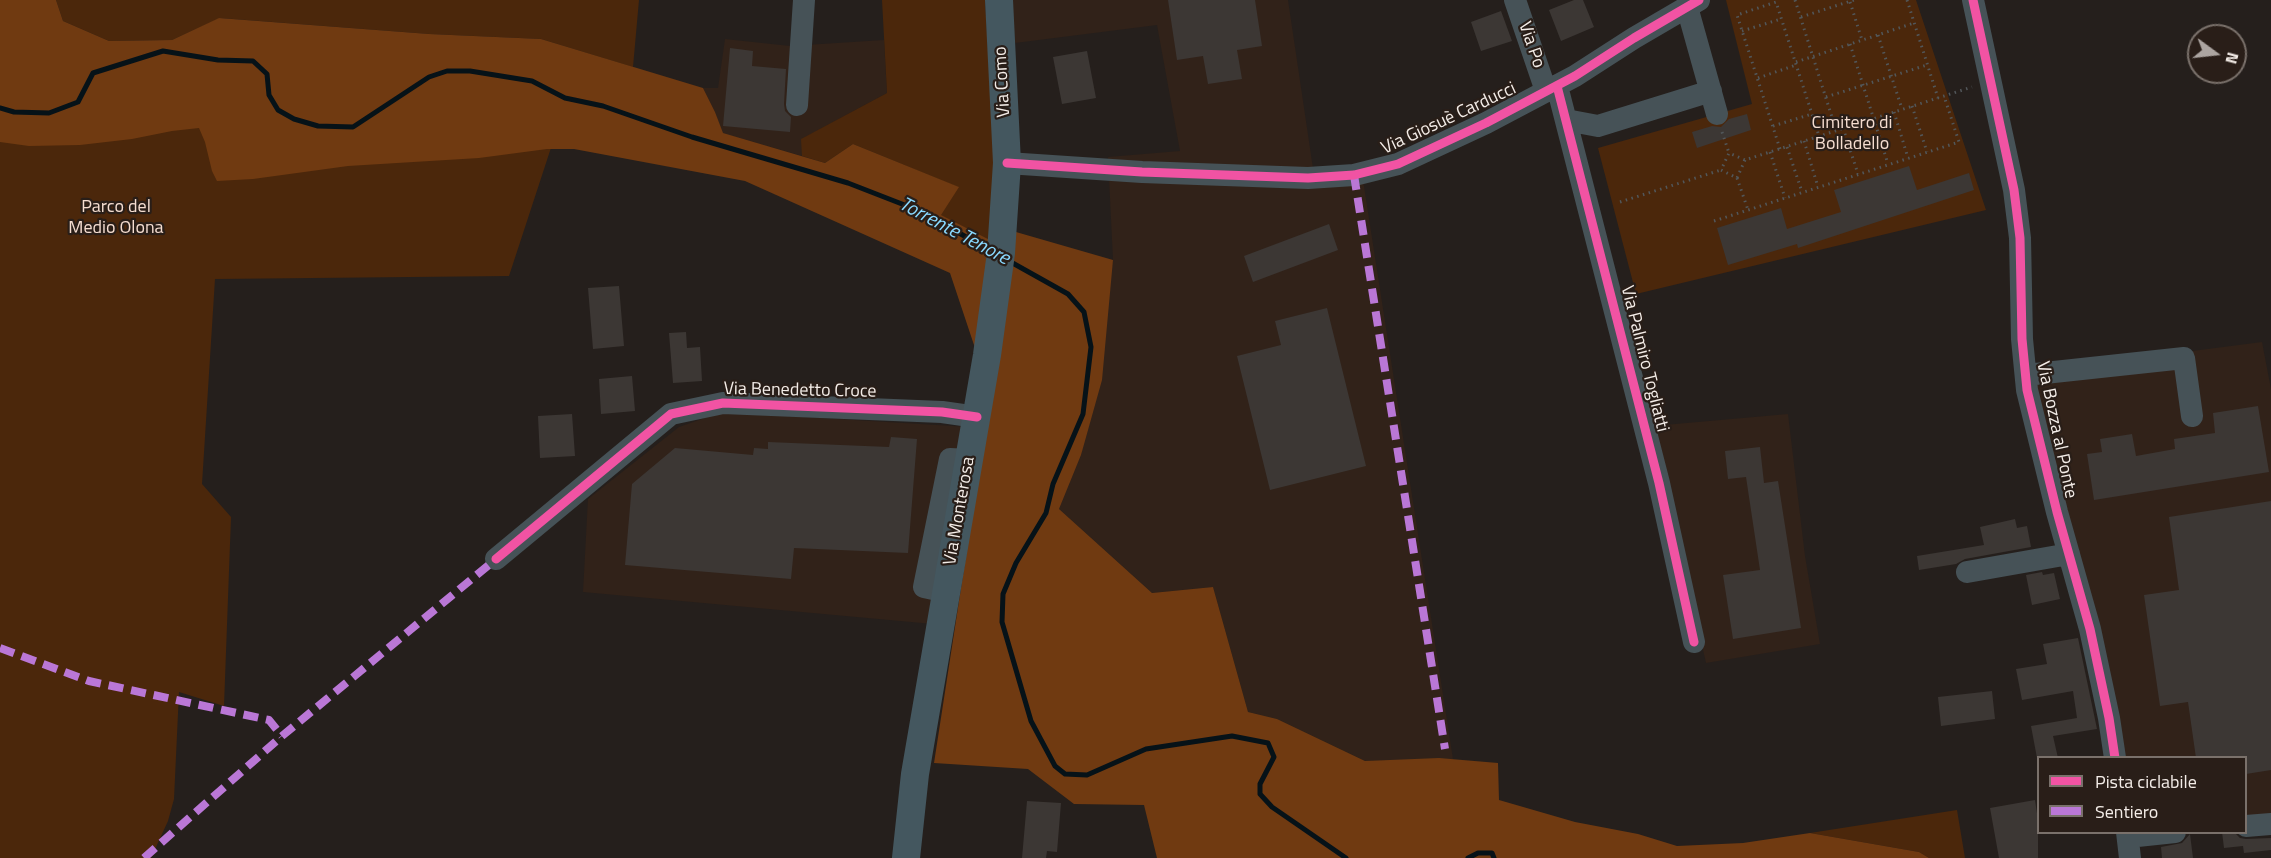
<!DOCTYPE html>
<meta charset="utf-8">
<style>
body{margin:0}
#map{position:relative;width:2271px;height:858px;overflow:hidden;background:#251f1c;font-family:"Titillium Web",sans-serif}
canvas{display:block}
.legend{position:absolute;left:2037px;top:756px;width:210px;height:78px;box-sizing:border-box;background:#291e18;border:2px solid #7a716b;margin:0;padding:8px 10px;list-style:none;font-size:18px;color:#f4ede8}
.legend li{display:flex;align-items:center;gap:12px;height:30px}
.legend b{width:30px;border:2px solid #7a716b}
.north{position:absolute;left:2187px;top:24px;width:60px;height:60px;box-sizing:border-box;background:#291e18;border:2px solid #7a716b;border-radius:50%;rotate:105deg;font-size:16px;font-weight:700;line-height:24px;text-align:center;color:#f4ede8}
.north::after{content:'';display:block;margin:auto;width:21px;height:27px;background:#aca5a1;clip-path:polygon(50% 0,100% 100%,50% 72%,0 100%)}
</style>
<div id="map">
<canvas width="2271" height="858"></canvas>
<ul class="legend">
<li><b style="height:8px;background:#f153a3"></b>Pista ciclabile</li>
<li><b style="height:8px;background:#ba77d6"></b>Sentiero</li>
</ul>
<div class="north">N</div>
</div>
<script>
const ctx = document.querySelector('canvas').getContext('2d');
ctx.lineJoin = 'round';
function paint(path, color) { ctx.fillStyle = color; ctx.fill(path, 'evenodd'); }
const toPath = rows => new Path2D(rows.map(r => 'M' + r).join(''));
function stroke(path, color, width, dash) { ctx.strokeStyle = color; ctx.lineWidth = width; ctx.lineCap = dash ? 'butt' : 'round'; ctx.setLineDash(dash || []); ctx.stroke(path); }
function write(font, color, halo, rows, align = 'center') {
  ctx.font = font + ' "Titillium Web",sans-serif'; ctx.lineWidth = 4.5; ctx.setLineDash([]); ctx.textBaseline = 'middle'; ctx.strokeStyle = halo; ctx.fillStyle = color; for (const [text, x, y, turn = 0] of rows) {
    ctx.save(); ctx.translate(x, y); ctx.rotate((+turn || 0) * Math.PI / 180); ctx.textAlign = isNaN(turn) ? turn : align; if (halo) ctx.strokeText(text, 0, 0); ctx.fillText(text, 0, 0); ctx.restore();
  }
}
const built = toPath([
 [1011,0,1288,0,1314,175,1361,167,1453,759,1365,761,1277,719,1248,712,1213,587,1152,593,1059,509,1081,455,1113,260,1108,157,1180,151,1157,25,1015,43],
 [725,39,790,46,884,40,887,93,802,139,802,156,722,133,715,112,703,88,718,88],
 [2262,342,2271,389,2271,815,2246,819,2246,758,2115,757,2022,373],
 [722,412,986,428,955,626,583,592,588,499,679,427],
 [1788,414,1805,556,1820,644,1706,663,1653,426]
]);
const green = toPath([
 [56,0,639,0,633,67,541,39,429,34,220,18,172,40,109,41,63,21],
 [882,0,985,0,995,165,992,241,940,215,958,187,853,144,825,163,802,156,801,139,887,93],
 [1726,0,1916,0,1986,210,1636,294,1598,148,1752,104],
 [566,102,509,276,215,279,202,484,231,517,224,706,179,692,174,799,168,821,151,858,0,858,0,111],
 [1957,810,1965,858,1929,858,1919,852,1810,833]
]);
const forest = toPath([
 [0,0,56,0,63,21,109,41,172,40,219,18,429,34,541,39,703,88,715,112,723,133,825,163,853,144,959,187,941,215,992,241,975,348,950,273,745,181,574,149,547,149,479,158,348,166,253,179,217,181,212,171,205,142,199,128,172,131,132,139,80,145,29,146,0,142],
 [1016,232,1113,260,1102,380,1081,455,1059,509,1152,593,1213,587,1248,712,1277,719,1365,761,1439,758,1498,763,1499,800,1575,822,1638,834,1677,846,1743,843,1810,833,1919,852,1929,858,1157,858,1144,805,1074,804,1028,769,934,763]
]);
const stream = toPath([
 [0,108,14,112,49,113,78,102,93,73,163,51,218,60,253,61,267,74,269,95,278,110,294,119,318,126,353,127,429,77,447,71,470,71,532,81,565,98,603,106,692,137,848,183,920,211,991,251],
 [1009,261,1068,294,1084,312,1091,347,1083,414,1053,484,1046,513,1016,563,1003,594,1002,622,1031,721,1055,766,1065,774,1087,775,1146,749,1232,736,1268,743,1274,757,1260,784,1260,794,1272,807,1346,858],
 [1468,858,1478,853,1492,853,1494,858]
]);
const building = toPath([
 [1168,0,1255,0,1262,46,1237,50,1242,79,1208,84,1203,56,1177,60],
 [1574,0,1583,0,1594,27,1561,41,1549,10],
 [1501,11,1512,41,1481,51,1471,22],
 [730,48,753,51,752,66,786,69,784,104,785,111,791,117,790,132,723,126],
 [1087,51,1096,98,1062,104,1053,57],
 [1747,114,1751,130,1697,148,1692,132,1712,126,1721,127,1729,119],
 [1909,166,1917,190,1969,173,1974,190,1798,248,1797,244,1728,265,1717,228,1781,208,1787,229,1841,212,1834,190],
 [1329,224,1338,250,1253,282,1244,256],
 [619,286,624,346,593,349,588,288],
 [1327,308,1366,466,1270,490,1237,356,1281,345,1275,321],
 [686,332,687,348,700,347,702,381,673,383,669,333],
 [632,376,635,411,601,414,599,379],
 [2258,406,2269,472,2094,500,2087,454,2102,452,2100,439,2132,434,2136,456,2175,449,2174,439,2215,433,2213,413],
 [572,414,575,456,540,458,538,416],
 [891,437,917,439,908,553,794,548,791,579,625,565,632,484,675,448,753,455,754,448,768,449,768,442,889,447],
 [1760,447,1764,483,1778,481,1801,628,1733,639,1723,575,1760,570,1746,477,1728,479,1725,451],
 [2271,501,2271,770,2246,774,2246,758,2196,758,2188,702,2160,706,2144,595,2179,590,2169,517],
 [2015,519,2017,528,2027,526,2031,547,1965,559,1956,564,1919,570,1917,556,1984,545,1980,527],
 [2042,572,2043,575,2054,573,2060,599,2032,605,2026,575],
 [2078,638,2097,729,2053,736,2058,758,2037,758,2031,726,2077,718,2073,691,2022,700,2016,669,2047,664,2043,644],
 [1992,691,1995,719,1941,726,1938,697],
 [2035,800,2038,820,2038,858,1999,858,1990,808],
 [1027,801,1061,803,1057,852,1047,851,1046,858,1022,858],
 [2222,832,2234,832,2240,838,2246,839,2271,838,2271,850,2244,853,2243,846,2224,848],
 [2190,834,2193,858,2162,858,2161,847,2182,843]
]);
const path = toPath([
 [1795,0,1836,130],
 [1907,0,1938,98],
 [1850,2,1862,40],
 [1801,17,1854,0],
 [1742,31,1781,19],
 [1878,35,1902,109],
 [1850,44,1888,164],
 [1796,62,1914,23],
 [1758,78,1796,65],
 [1826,97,1927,65],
 [1912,106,1927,152],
 [1894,112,1908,158],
 [1773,126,1812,114],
 [1843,128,1858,174],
 [1722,132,1729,153],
 [1804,141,1818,187],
 [1787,147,1802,192],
 [1780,149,1737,15,1776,2,1819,136],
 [1770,152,1785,198],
 [1745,160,1737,178,1721,170,1729,153,1745,160,1972,87],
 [1737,178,1748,210],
 [1620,202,1721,170],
 [1714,221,1959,142,1944,96]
]);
const minor = toPath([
 [1515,0,1546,91],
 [1973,0,2014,190,2020,238,2022,339,2027,390,2057,512,2090,629,2109,718,2115,758],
 [1687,7,1717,114],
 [1557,86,1659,483,1694,642],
 [797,105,804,0],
 [1566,120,1598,126,1711,91],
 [1007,163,1142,172,1308,178,1354,175,1398,164,1486,123,1575,76,1634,38,1699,0],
 [2026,375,2184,358,2192,416],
 [496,559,671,414,723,403,942,412,977,417],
 [1967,572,2069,554],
 [947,592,924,587,950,459,969,460],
 [2246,826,2271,824],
 [2127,832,2130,858],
 [2128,837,2175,832]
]);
const major = toPath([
 [906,858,915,774,987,355,1001,253,1007,163,999,0]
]);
const quiet = toPath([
 [1354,175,1445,749],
 [0,648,89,681,269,720,282,736],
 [144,858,282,736,496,559]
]);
const cycleway = toPath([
 [1973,0,2014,190,2020,238,2022,339,2027,390,2057,512,2090,629,2109,718,2115,758],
 [1557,86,1659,483,1694,642],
 [1007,163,1142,172,1308,178,1354,175,1398,164,1486,123,1575,76,1634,38,1699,0],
 [496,559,671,414,723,403,942,412,977,417]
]);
const streetNames = [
 ["Via Po",1531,45,71],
 ["Via Como",1003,82,-93],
 ["Via Giosuè Carducci",1449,119,-25],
 ["Via Palmiro Togliatti",1644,359,76],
 ["Via Benedetto Croce",800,391,1],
 ["Via Bozza al Ponte",2056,430,78],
 ["Via Monterosa",960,511,-80]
];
const parkNames = [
 ["Cimitero di",1852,124],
 ["Bolladello",1852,145],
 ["Parco del",116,208],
 ["Medio Olona",116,229]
];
const waterNames = [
 ["Torrente Tenore",954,232,28]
];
paint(built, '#312219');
paint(green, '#4b270b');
paint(forest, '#703a11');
stroke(stream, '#061218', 5);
paint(building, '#3c3734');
stroke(path, '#52575a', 3, [1.5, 4.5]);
stroke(minor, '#465257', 22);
stroke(major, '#44575f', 28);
stroke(quiet, '#ba77d6', 8, [15, 8]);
stroke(cycleway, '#f153a3', 9);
write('18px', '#f4ede8', '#291e18', streetNames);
write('18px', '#f5ddd0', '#291e18', parkNames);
write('italic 20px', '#89d9ff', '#291e18', waterNames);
</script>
